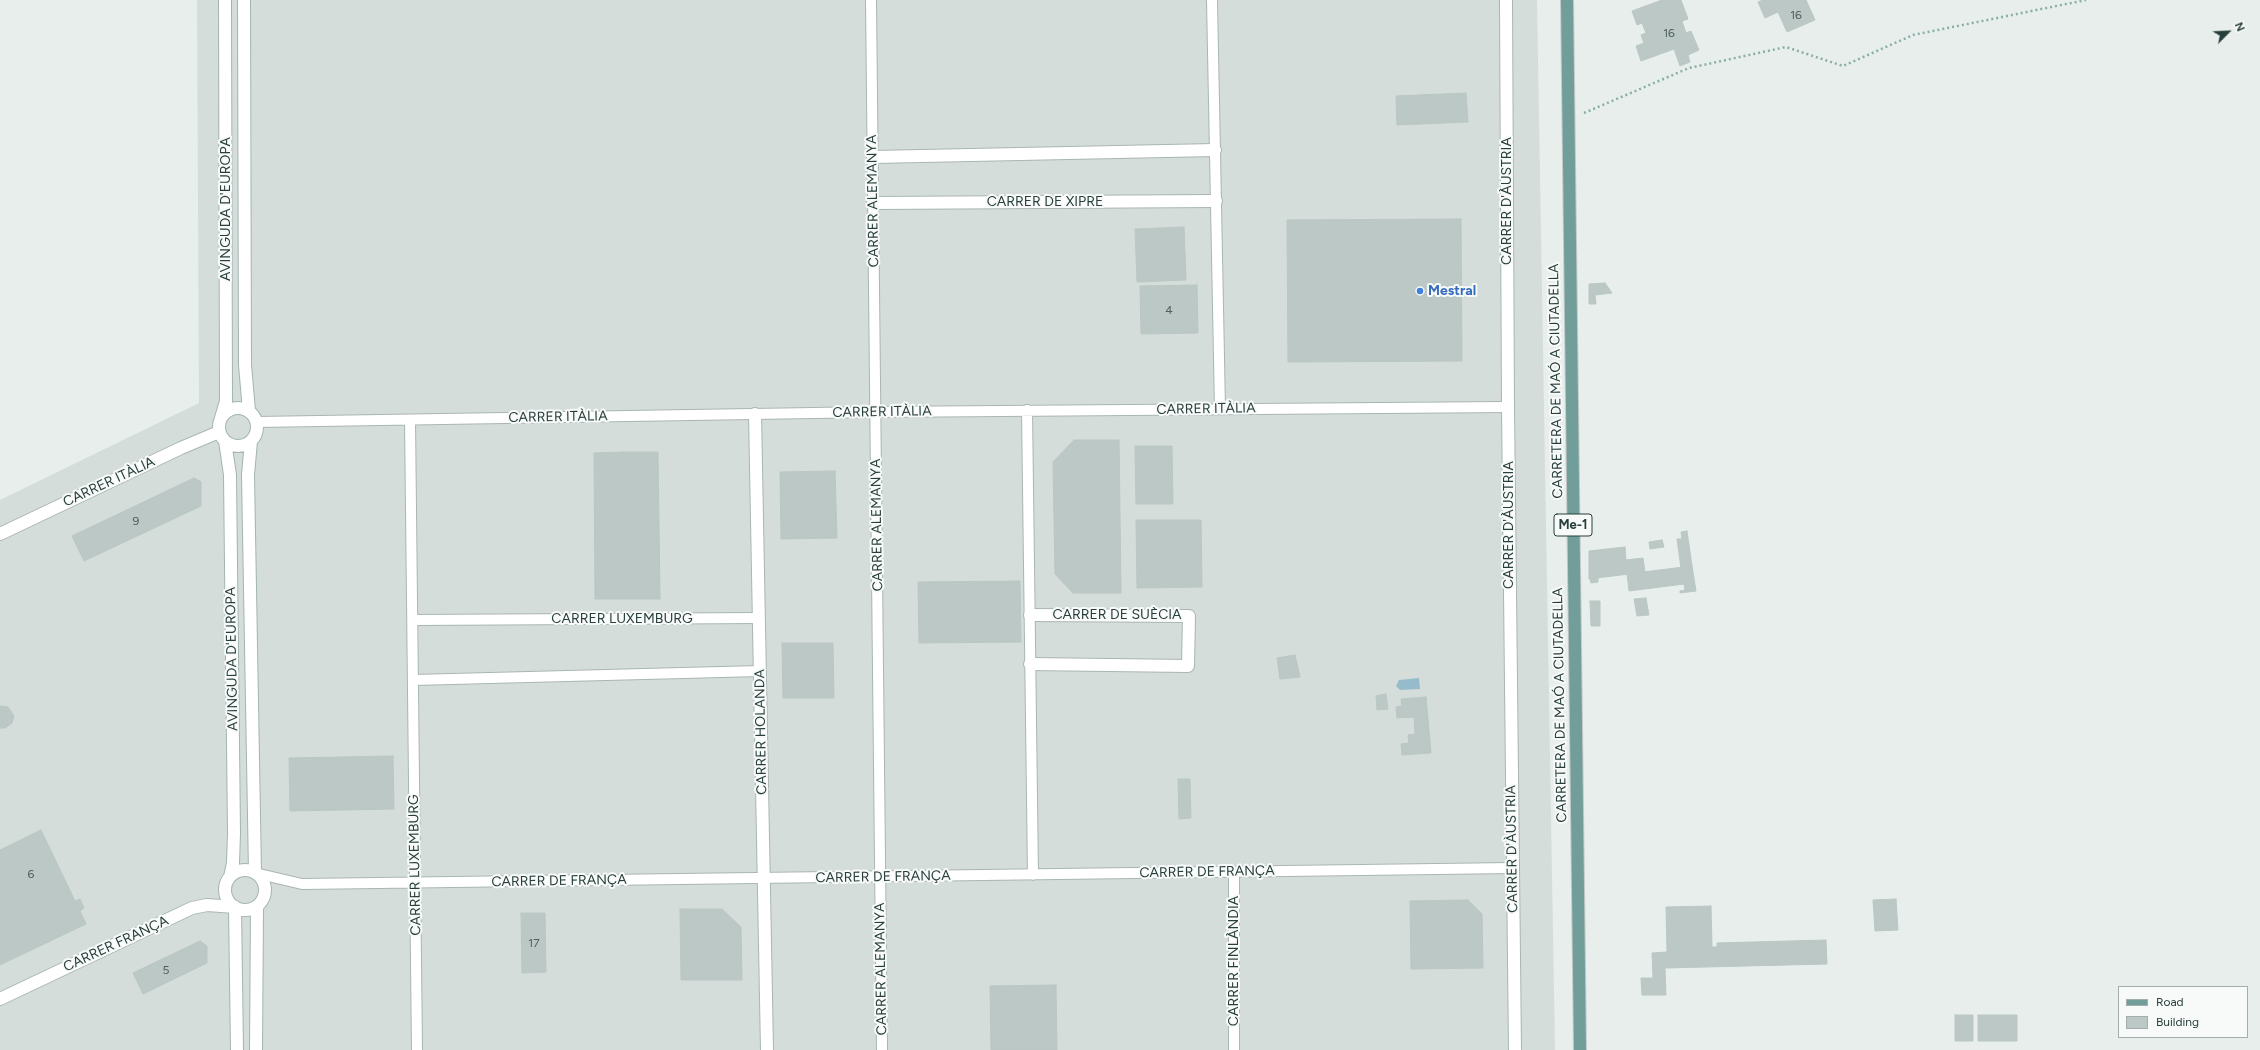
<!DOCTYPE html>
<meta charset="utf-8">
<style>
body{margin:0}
#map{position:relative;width:2260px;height:1050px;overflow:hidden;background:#e7eeec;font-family:Figtree,sans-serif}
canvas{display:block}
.legend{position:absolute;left:2118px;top:986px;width:130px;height:52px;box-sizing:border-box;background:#f7faf9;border:1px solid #a4afad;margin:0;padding:5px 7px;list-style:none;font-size:12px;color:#273e3b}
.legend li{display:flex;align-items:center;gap:8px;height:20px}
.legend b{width:20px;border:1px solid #a4afad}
.north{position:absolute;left:2208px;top:12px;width:40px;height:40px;-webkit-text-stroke:3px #f7faf9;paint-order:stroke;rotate:66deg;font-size:11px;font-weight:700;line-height:16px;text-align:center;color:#273e3b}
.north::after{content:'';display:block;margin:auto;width:14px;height:18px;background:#273e3b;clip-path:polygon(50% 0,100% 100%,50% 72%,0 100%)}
</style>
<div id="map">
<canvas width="2260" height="1050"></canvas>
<ul class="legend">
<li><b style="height:5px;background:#719e99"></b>Road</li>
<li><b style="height:11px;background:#bcc8c5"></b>Building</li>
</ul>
<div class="north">N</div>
</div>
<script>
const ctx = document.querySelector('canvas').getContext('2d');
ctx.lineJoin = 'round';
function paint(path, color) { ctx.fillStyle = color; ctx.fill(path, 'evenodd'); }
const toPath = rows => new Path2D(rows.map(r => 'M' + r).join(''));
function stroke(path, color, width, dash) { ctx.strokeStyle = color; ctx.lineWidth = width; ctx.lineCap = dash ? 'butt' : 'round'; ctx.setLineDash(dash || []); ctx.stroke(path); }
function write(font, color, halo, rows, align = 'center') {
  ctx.font = font + ' Figtree,sans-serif'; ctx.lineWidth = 4; ctx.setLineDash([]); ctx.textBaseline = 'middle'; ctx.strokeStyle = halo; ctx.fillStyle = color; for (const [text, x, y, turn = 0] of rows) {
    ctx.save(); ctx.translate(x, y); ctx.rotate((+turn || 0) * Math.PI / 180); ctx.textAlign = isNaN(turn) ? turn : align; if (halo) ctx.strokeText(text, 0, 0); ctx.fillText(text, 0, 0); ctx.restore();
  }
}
const built = toPath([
 [197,0,1537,0,1555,1050,0,1050,0,500,199,403]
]);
const water = toPath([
 [1419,678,1420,689,1400,690,1396,686,1399,680]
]);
const building = toPath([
 [1662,0,1681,0,1688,19,1682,21,1686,33,1691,31,1699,50,1688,55,1690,62,1680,66,1674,49,1641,61,1636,46,1644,43,1641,35,1646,33,1642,23,1637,25,1632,11,1662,0],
 [1763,0,1806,0,1815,20,1787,32,1778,12,1765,18,1758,2,1763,0],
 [1466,93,1468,122,1397,125,1396,96,1466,93],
 [1461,219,1462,361,1288,362,1287,220,1461,219],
 [1184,227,1186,280,1137,282,1135,229,1184,227],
 [1605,283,1612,293,1595,295,1596,304,1589,304,1589,284,1605,283],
 [1197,285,1198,333,1141,334,1140,286,1197,285],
 [1074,440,1119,440,1121,593,1073,593,1055,574,1053,462,1074,440],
 [1135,446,1172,446,1173,504,1136,504,1135,446],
 [622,452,658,452,660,599,595,599,594,453,622,452],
 [835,471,837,538,781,539,780,472,835,471],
 [194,478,201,482,201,506,84,561,72,536,194,478],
 [1136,520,1201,520,1202,587,1137,588,1136,520],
 [1687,531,1692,566,1681,568,1677,539,1682,539,1681,532,1687,531],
 [1662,540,1664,547,1650,549,1649,542,1662,540],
 [1625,547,1626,560,1643,558,1645,572,1589,579,1589,551,1625,547],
 [1692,566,1696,591,1680,593,1680,591,1685,590,1684,584,1629,591,1627,574,1692,566],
 [1598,578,1598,582,1591,583,1590,579,1598,578],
 [1020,581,1021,642,919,643,918,582,1020,581],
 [1646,598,1649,615,1637,616,1634,599,1646,598],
 [1590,601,1600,601,1600,626,1591,626,1590,601],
 [782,643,833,643,834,698,783,698,782,643],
 [1295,655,1300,677,1280,679,1277,658,1295,655],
 [1386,694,1388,709,1377,710,1376,696,1386,694],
 [1426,697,1431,753,1402,755,1401,744,1409,743,1408,735,1415,734,1414,717,1397,718,1396,707,1402,706,1401,699,1426,697],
 [0,706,8,707,14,716,12,723,5,728,0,728,0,706],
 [393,756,394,809,290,811,289,758,393,756],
 [1178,779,1190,779,1191,818,1179,819,1178,779],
 [41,830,75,901,80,899,84,908,80,911,86,924,0,965,0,850,41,830],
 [1896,899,1898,930,1875,931,1873,900,1896,899],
 [1468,900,1482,914,1483,968,1411,969,1410,901,1468,900],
 [1711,906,1712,947,1717,947,1717,943,1826,940,1827,964,1665,968,1666,995,1642,995,1641,978,1653,978,1652,953,1667,952,1666,907,1711,906],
 [680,909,722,909,741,927,742,980,681,980,680,909],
 [521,913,545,913,546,972,522,973,521,913],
 [200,941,207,946,207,963,143,994,133,973,200,941],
 [1056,985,1057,1050,991,1050,990,986,1056,985],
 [1955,1015,1973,1015,1973,1041,1955,1041,1955,1015],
 [1978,1015,2017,1015,2017,1041,1978,1041,1978,1015]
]);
const path = toPath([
 [1584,113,1689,68,1786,47,1843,66,1913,35,2086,0]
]);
const lane = toPath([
 [871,0,882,1050],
 [1212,0,1220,409],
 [1027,410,1033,875],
 [410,420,417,1050],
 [257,422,876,412,1508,407],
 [413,620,759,618],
 [413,680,760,671],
 [1234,872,1234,1050],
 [255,873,302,884,1512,868]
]);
const street = toPath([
 [1506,0,1508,407,1515,1050],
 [873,157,1215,150],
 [873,203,1216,201],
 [755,414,767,1050],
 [0,534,181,448,219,432],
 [1030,615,1189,616,1188,666,1030,664],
 [0,999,192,908,207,905,235,907]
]);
const secondary = toPath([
 [244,0,245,365,249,411],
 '219 427a19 19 0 1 1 38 0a19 19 0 1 1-38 0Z',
 [221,418,226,401,225,0],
 [225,441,230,475,234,833,233,863,230,877],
 [251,441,248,475,255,873],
 '225 890a20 20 0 1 1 40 0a20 20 0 1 1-40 0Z',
 [235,907,237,1050],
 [256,1050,257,906]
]);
const primary = toPath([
 [1567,0,1580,1050]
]);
const markers = [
 [1420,291,4,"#3f7fe0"]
];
const numberNames = [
 ["16",1796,15],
 ["16",1669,33],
 ["4",1169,310],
 ["9",136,521],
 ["6",31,874],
 ["17",534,943],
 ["5",166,970]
];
const shields = [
 [1573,525,38]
];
const shieldNames = [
 ["Me-1",1573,525]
];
const streetNames = [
 ["CARRER ALEMANYA",873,201,-91],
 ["CARRER D'ÀUSTRIA",1507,201,-90],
 ["CARRER DE XIPRE",1045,202],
 ["AVINGUDA D'EUROPA",226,209,-90],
 ["CARRETERA DE MAÓ A CIUTADELLA",1556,381,-91],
 ["CARRER ITÀLIA",1206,409,-1],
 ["CARRER ITÀLIA",882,412,-1],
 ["CARRER ITÀLIA",558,417,-1],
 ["CARRER ITÀLIA",109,482,-25],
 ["CARRER ALEMANYA",877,525,-91],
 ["CARRER D'ÀUSTRIA",1509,525,-90],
 ["CARRER DE SUÈCIA",1117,615],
 ["CARRER LUXEMBURG",622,619],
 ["AVINGUDA D'EUROPA",232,659,-91],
 ["CARRETERA DE MAÓ A CIUTADELLA",1560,705,-91],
 ["CARRER HOLANDA",761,732,-91],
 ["CARRER D'ÀUSTRIA",1512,849,-91],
 ["CARRER LUXEMBURG",415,865,-91],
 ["CARRER DE FRANÇA",1207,872,-1],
 ["CARRER DE FRANÇA",883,877,-1],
 ["CARRER DE FRANÇA",559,881,-1],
 ["CARRER FRANÇA",116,944,-25],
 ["CARRER FINLÀNDIA",1234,961,-90],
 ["CARRER ALEMANYA",881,969,-91]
];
const shopNames = [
 ["Mestral",1428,291]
];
paint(built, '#d5dddb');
paint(water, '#96bccc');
paint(building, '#bcc8c5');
stroke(building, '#bac7c3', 1);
stroke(lane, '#aab6b3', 12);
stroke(street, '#aab6b3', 14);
stroke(secondary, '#a3b5b1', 14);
stroke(primary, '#c3c9c8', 14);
stroke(path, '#8bada7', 2.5, [2, 3]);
stroke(lane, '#fff', 10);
stroke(street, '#fff', 12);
stroke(secondary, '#fff', 12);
stroke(primary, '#719e99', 12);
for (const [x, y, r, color] of markers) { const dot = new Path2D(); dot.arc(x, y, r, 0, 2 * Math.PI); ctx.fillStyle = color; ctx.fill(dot); stroke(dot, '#f7faf9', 1.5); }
write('12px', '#4c605e', null, numberNames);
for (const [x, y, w] of shields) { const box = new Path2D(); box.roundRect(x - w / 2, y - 11, w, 22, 3); ctx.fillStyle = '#f7faf9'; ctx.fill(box); stroke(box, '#273e3b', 1); }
write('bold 13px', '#273e3b', null, shieldNames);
write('14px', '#273e3b', '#f7faf9', streetNames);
write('bold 14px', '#366cbe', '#f7faf9', shopNames, 'left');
</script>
